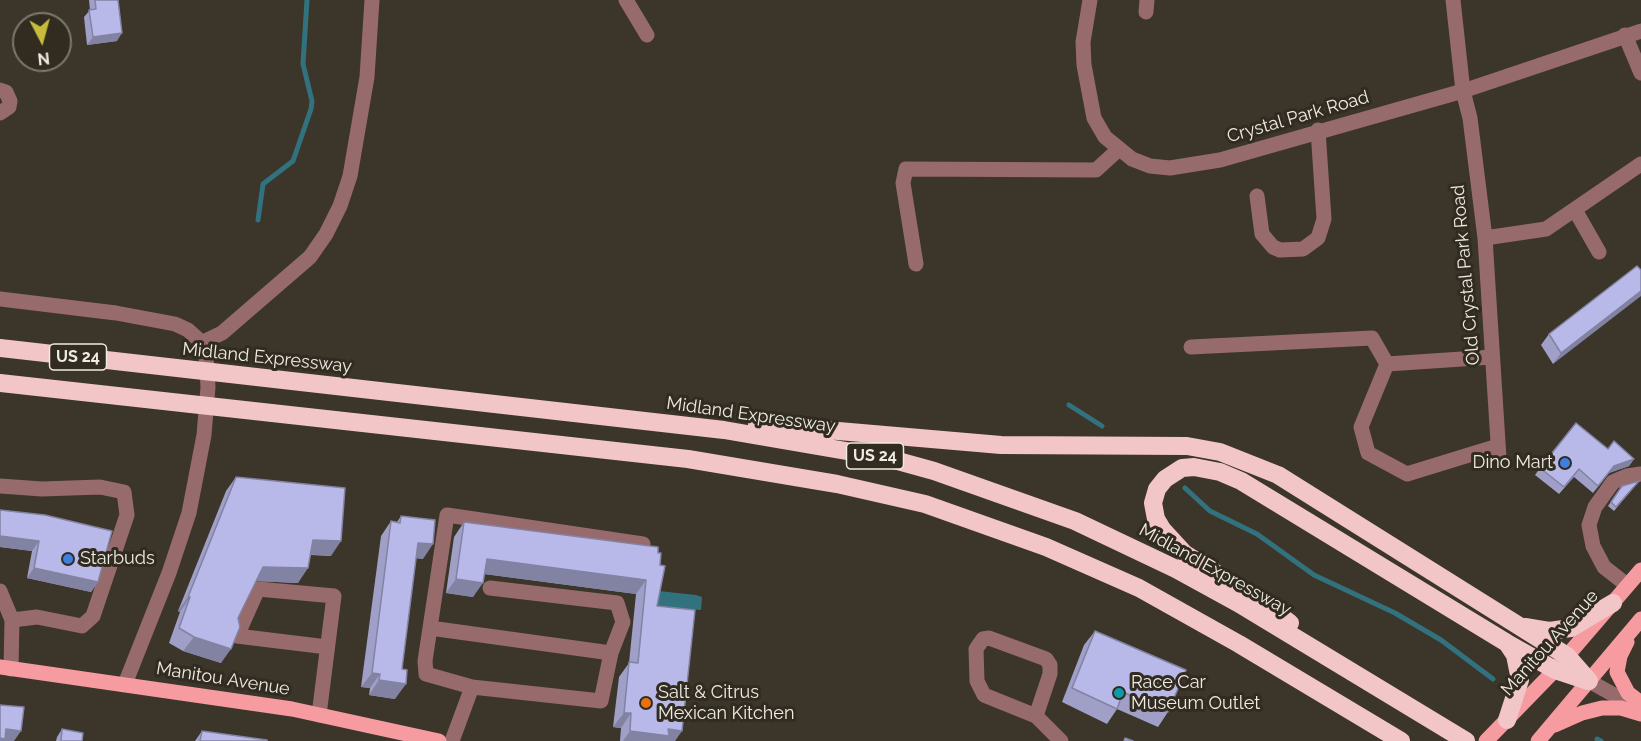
<!DOCTYPE html>
<style>
body{margin:0}
#map{position:relative;width:1641px;height:741px;overflow:hidden;background:#3b352a;font-family:Raleway,sans-serif}
canvas{display:block}
.north{position:absolute;left:12px;top:12px;width:60px;height:60px;box-sizing:border-box;background:#312b20;border:2px solid #7d786e;border-radius:50%;rotate:174deg;font-size:16px;font-weight:700;line-height:24px;text-align:center;color:#eeebe4}
.north::after{content:'';display:block;margin:auto;width:21px;height:27px;background:#c6bc3c;clip-path:polygon(50% 0,100% 100%,50% 72%,0 100%)}
</style>
<div id="map">
<canvas width="1641" height="741"></canvas>
<div class="north">N</div>
</div>
<script>
const ctx = document.querySelector('canvas').getContext('2d');
ctx.lineJoin = 'round';
function paint(path, color) { ctx.fillStyle = color; ctx.fill(path, 'evenodd'); }
const toPath = rows => new Path2D(rows.map(r => 'M' + r).join(''));
function stroke(path, color, width, dash) { ctx.strokeStyle = color; ctx.lineWidth = width; ctx.lineCap = dash ? 'butt' : 'round'; ctx.setLineDash(dash || []); ctx.stroke(path); }
function write(font, color, halo, rows, align = 'center') {
  ctx.font = font + ' Raleway,sans-serif'; ctx.lineWidth = 6; ctx.setLineDash([]); ctx.textBaseline = 'middle'; ctx.strokeStyle = halo; ctx.fillStyle = color; for (const [text, x, y, turn = 0] of rows) {
    ctx.save(); ctx.translate(x, y); ctx.rotate((+turn || 0) * Math.PI / 180); ctx.textAlign = isNaN(turn) ? turn : align; if (halo) ctx.strokeText(text, 0, 0); ctx.fillText(text, 0, 0); ctx.restore();
  }
}
const water = toPath([
 [659,591,696,595,702,597,701,610,657,607]
]);
const stream = toPath([
 [258,220,263,184,293,161,311,109,312,101,303,64,307,0],
 [1069,405,1102,426],
 [1185,488,1210,511,1257,534,1314,575,1395,613,1441,640,1493,679],
 [1597,739,1601,741]
]);
const minor = toPath([
 [626,0,647,35],
 [1090,0,1083,42,1084,65,1094,118,1105,137,1132,159,1150,166,1170,168,1220,160,1463,91,1641,31],
 [1453,0,1463,91,1470,118,1485,238,1499,458],
 [1146,12,1147,0],
 [1625,35,1641,73],
 [0,90,6,92,10,101,9,107,0,113],
 [1257,196,1262,234,1273,247,1280,250,1303,249,1318,238,1324,219,1318,130],
 [1575,210,1599,252],
 [1485,238,1546,229,1641,164],
 [916,264,903,183,906,169,1096,170,1119,149],
 [0,299,116,313,175,324,188,330,199,340,206,354,208,387,204,435,189,513,169,573,125,684],
 [201,343,222,333,310,257,326,234,340,206,350,176,367,77,372,0],
 [1191,347,1372,338,1387,364,1492,357],
 [1387,364,1361,427,1368,453,1407,474,1498,446],
 [0,486,42,489,100,487,124,492,127,515,93,616,82,626,37,617,12,620],
 [1627,585,1604,567,1593,546,1589,525,1595,507,1613,482,1627,476,1641,474],
 [0,591,12,620,11,669],
 [430,628,611,653],
 [1589,681,1641,710],
 [472,687,426,674,425,661,447,515,643,544],
 [319,715,334,596,258,589,237,636,327,647],
 [1036,716,1050,674,1050,665,1046,659,989,638,983,639,976,649,977,681,984,695,1036,716,1061,741],
 [452,741,472,687,601,701,611,653,623,622,617,603,490,588]
]);
const major = toPath([
 [1627,642,1620,656,1617,672,1628,693,1641,703],
 [0,667,292,709,439,741],
 [1555,725,1582,713,1602,708,1621,708,1641,714],
 [1486,741,1555,670,1641,570],
 [1538,741,1641,619]
]);
const highway = toPath([
 [0,348,724,430,887,458,934,471,1075,521,1176,569,1238,603,1466,741],
 [0,383,688,459,837,484,925,504,1046,547,1139,588,1239,644,1401,741],
 [757,424,1001,445,1187,446,1220,452,1278,475,1567,656,1589,681],
 [1290,623,1268,606,1185,554,1162,529,1156,519,1153,503,1157,489,1165,479,1182,468,1194,467,1220,472,1241,481,1507,643,1555,670,1588,681],
 [1525,627,1549,631,1571,628,1613,603],
 [1507,720,1520,680,1515,655,1507,643]
]);
const wall = toPath([
 [89,0,118,0,117,41,87,45,84,17,90,10],
 [1637,266,1553,364,1541,345,1549,334],
 [1608,449,1634,459,1629,466,1609,473,1593,493,1574,477,1559,494,1535,475,1540,468],
 [236,477,331,556,311,555,298,583,256,581,238,618,221,663,183,651,169,643,180,612,178,611,226,491],
 [1639,481,1614,511,1608,506,1622,486],
 [0,510,98,582,91,592,27,578,32,551,0,547],
 [401,516,423,559,416,558,395,699,369,695,370,688,361,687,381,536,391,521,397,522],
 [464,522,658,553,660,565,657,606,675,741,620,741,621,728,613,727,619,677,629,663,636,594,484,574,473,597,446,593,454,537],
 [1095,631,1168,712,1158,727,1117,709,1107,724,1062,702,1084,645],
 [62,729,82,741,56,741,57,737],
 [202,731,267,741,195,741]
]);
const shadedWall = toPath([
 [122,33,117,41,87,45,93,37],
 [1641,291,1641,296,1553,364,1561,353],
 [1634,459,1629,466,1609,473,1593,493,1614,466],
 [0,536,39,541,32,551,0,547],
 [313,540,341,541,331,556,303,554],
 [418,543,433,544,423,559,408,557],
 [487,559,646,580,636,594,477,573],
 [263,567,308,568,298,583,253,581],
 [34,568,98,582,91,592,27,578],
 [456,579,483,583,473,597,446,593],
 [188,597,190,597,180,612,178,611],
 [194,637,231,649,221,663,183,651],
 [372,673,380,674,370,688,361,687],
 [379,680,406,684,395,699,369,695],
 [624,713,631,713,621,728,613,727],
 [6,729,21,731,14,741,0,741,0,738],
 [668,729,682,731,675,741,623,741,630,731]
]);
const building = toPath([
 [95,0,118,0,122,33,93,37,89,10,96,9,95,0],
 [1637,266,1641,270,1641,291,1561,353,1549,334,1637,266],
 [1576,423,1608,449,1614,441,1634,459,1614,466,1598,486,1579,469,1564,487,1540,468,1576,423],
 [236,477,345,488,341,541,313,540,308,568,263,567,238,618,240,627,231,649,194,637,179,628,190,597,188,597,236,477],
 [1639,481,1616,507,1611,502,1622,486,1639,481],
 [0,510,45,515,112,531,98,582,34,568,39,541,0,536,0,510],
 [401,516,435,520,433,544,418,543,402,669,407,670,406,684,379,680,380,674,372,673,391,521,400,523,401,516],
 [464,522,658,547,658,553,661,553,660,565,665,566,657,606,695,610,682,731,668,729,669,736,630,731,631,713,624,713,629,662,638,663,646,580,487,559,483,583,456,579,464,522],
 [1095,631,1186,670,1168,712,1123,692,1117,709,1072,688,1095,631],
 [0,705,24,707,21,731,6,729,5,739,0,738,0,705],
 [62,729,83,733,82,741,61,741,62,729],
 [202,731,267,740,267,741,200,741,202,731],
 [1125,738,1133,741,1124,741,1125,738]
]);
const markers = [
 [1565,463,6,"#3f7fe0"],
 [68,559,6,"#3f7fe0"],
 [1119,693,6,"#0f9aa8"],
 [646,703,6,"#e8710a"]
];
const shields = [
 [78,357,57],
 [875,456,57]
];
const shieldNames = [
 ["US 24",78,357],
 ["US 24",875,456]
];
const streetNames = [
 ["Crystal Park Road",1298,117,-16],
 ["Old Crystal Park Road",1466,275,-95],
 ["Midland Expressway",267,358,6],
 ["Midland Expressway",751,415,8],
 ["Midland Expressway",1215,570,29],
 ["Manitou Avenue",1550,643,-48],
 ["Manitou Avenue",223,679,9]
];
const poiNames = [
 ["Dino Mart",1553,463,"right"],
 ["Starbuds",80,559],
 ["Race Car",1131,683],
 ["Museum Outlet",1131,704],
 ["Salt & Citrus",658,693],
 ["Mexican Kitchen",658,714]
];
paint(water, '#32727e');
stroke(stream, '#32727e', 5);
stroke(minor, '#976a6c', 15);
stroke(major, '#f69ba0', 15);
stroke(highway, '#f2c5c6', 18);
paint(wall, '#9f9fc8');
paint(shadedWall, '#8282a3');
paint(building, '#b9b9e9');
stroke(building, '#8282a3', 1.5);
for (const [x, y, r, color] of markers) { const dot = new Path2D(); dot.arc(x, y, r, 0, 2 * Math.PI); ctx.fillStyle = color; ctx.fill(dot); stroke(dot, '#312b20', 2); }
for (const [x, y, w] of shields) { const box = new Path2D(); box.roundRect(x - w / 2, y - 13, w, 26, 4.5); ctx.fillStyle = '#312b20'; ctx.fill(box); stroke(box, '#eeebe4', 1.5); }
write('bold 16px', '#eeebe4', null, shieldNames);
write('18px', '#eeebe4', '#312b20', streetNames);
write('18px', '#eeebe4', '#312b20', poiNames, 'left');
</script>
